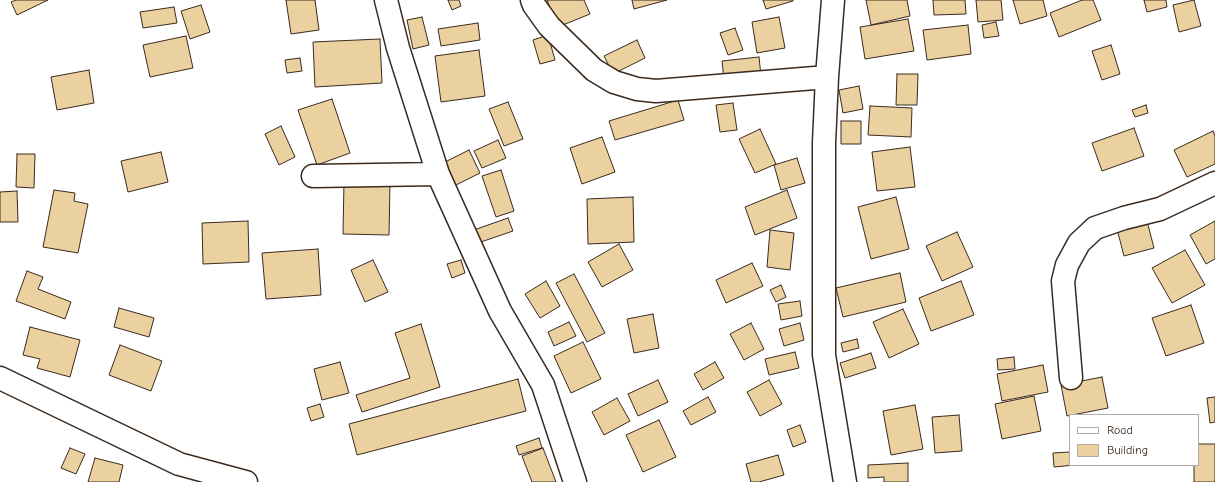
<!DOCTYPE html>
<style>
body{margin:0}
#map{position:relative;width:1215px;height:482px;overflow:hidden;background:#fff;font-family:"Comic Neue",sans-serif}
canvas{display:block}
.legend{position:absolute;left:1069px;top:414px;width:130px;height:52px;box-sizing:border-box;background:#fff;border:1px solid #b1aaa5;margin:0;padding:5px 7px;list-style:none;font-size:12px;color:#3b2a1e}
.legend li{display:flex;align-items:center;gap:8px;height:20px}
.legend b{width:20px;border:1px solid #b1aaa5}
</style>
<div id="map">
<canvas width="1215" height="482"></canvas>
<ul class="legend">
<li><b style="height:5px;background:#fff"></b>Road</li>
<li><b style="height:11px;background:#ebd1a0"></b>Building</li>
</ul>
</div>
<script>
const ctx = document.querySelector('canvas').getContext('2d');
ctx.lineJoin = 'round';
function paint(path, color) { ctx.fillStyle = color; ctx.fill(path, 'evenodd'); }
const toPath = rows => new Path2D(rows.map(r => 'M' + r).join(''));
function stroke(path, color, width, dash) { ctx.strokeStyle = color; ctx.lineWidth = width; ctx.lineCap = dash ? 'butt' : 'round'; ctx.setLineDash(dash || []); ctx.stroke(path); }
const building = toPath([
 [16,0,48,0,17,15,11,2,16,0],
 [286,0,315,0,319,30,291,34,286,0],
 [448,0,459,0,461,6,452,10,448,0],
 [547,0,584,0,590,14,558,27,547,0],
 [632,0,667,0,634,9,632,0],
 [763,0,793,0,793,1,766,9,763,0],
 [866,0,907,0,910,16,871,25,866,0],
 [933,0,965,0,966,14,934,15,933,0],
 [976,0,1001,0,1003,20,978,22,976,0],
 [1013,0,1043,0,1047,16,1020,24,1013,0],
 [1082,0,1093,0,1101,20,1059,37,1050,13,1082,0],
 [1144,0,1166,0,1167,7,1147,12,1144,0],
 [1194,0,1201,26,1179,32,1173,5,1194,0],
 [201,5,210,32,190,39,181,11,201,5],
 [174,7,177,23,143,28,140,12,174,7],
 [422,17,429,45,413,49,407,20,422,17],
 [779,17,785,48,757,53,752,22,779,17],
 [908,19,914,51,865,59,860,27,908,19],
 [996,22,999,36,984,38,982,25,996,22],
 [478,23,480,40,441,46,438,29,478,23],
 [968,25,971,54,927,60,923,30,968,25],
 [735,28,743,50,728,55,720,33,735,28],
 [548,35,555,60,540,64,533,40,548,35],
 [186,36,193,68,150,77,143,45,186,36],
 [380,39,382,83,315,87,313,42,380,39],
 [637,40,645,58,613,74,604,56,637,40],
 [1111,45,1120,74,1102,80,1092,51,1111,45],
 [479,50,485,96,441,102,435,56,479,50],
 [759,57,761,76,724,80,722,61,759,57],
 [300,58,302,71,287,73,285,60,300,58],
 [89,70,94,103,57,110,51,77,89,70],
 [897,74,918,74,917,105,896,105,897,74],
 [859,86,863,109,843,113,839,90,859,86],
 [332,99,350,153,317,165,298,110,332,99],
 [678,100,684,120,615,140,609,121,678,100],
 [508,102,523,139,504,146,489,109,508,102],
 [733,103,737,130,720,132,716,105,733,103],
 [1146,105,1148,113,1135,117,1132,110,1146,105],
 [870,106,912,108,911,137,868,135,870,106],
 [841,121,861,121,861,144,841,144,841,121],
 [281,126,295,157,279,165,265,134,281,126],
 [1134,128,1144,156,1102,171,1092,143,1134,128],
 [760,129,776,164,755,173,739,139,760,129],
 [1213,131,1215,136,1215,164,1187,177,1174,150,1213,131],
 [602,137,615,172,582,184,570,148,602,137],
 [498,140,506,158,482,168,474,151,498,140],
 [910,147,915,187,877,191,872,152,910,147],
 [469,150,480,173,452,187,441,164,469,150],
 [161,152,168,182,128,192,121,161,161,152],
 [17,154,35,154,34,188,16,187,17,154],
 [797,158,805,183,781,190,774,165,797,158],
 [501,170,514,211,496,217,482,176,501,170],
 [344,181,390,182,389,235,343,234,344,181],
 [54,190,75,193,74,201,88,204,78,253,43,247,54,190],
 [787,190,797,218,755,235,745,207,787,190],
 [17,191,18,222,0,222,0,192,17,191],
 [633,197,634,242,588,244,587,199,633,197],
 [896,197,909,249,871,259,858,207,896,197],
 [508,218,513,231,475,244,471,231,508,218],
 [248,221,249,262,203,264,202,223,248,221],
 [1147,221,1154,248,1124,256,1117,229,1147,221],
 [1215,221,1215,259,1206,264,1190,235,1215,221],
 [770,230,794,233,790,270,767,267,770,230],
 [957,232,973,267,942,281,926,246,957,232],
 [619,244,633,270,602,287,588,262,619,244],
 [318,249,321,295,266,299,262,253,318,249],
 [1185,250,1205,285,1172,303,1152,268,1185,250],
 [373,260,388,292,365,302,351,270,373,260],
 [461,260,465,273,452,278,447,264,461,260],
 [752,263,763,286,726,303,716,280,752,263],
 [27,271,43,277,38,289,71,302,65,319,16,301,27,271],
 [900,273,906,302,843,317,836,288,900,273],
 [574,274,605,333,587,342,556,283,574,274],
 [546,281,560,306,540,318,525,294,546,281],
 [961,281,974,315,931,331,919,298,961,281],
 [781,285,786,297,776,302,770,290,781,285],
 [800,301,802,316,781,320,778,304,800,301],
 [1191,305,1204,343,1166,356,1152,318,1191,305],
 [119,308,154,318,149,337,114,327,119,308],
 [903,309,919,344,889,358,873,322,903,309],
 [653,314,659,348,634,353,627,319,653,314],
 [569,322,576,336,554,346,548,332,569,322],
 [751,323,764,349,744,360,730,334,751,323],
 [800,323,804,340,784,346,779,329,800,323],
 [421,324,440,387,362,412,356,395,410,378,395,333,421,324],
 [30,327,80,340,70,377,37,368,40,359,23,355,30,327],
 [857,339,859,348,843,352,841,343,857,339],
 [583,342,601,379,571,393,554,356,583,342],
 [120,345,162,361,151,391,109,375,120,345],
 [795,352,799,368,769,375,765,359,795,352],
 [871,353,876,368,845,378,840,363,871,353],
 [1014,357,1015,369,998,370,997,359,1014,357],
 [340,362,349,393,322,400,314,369,340,362],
 [715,362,724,378,703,390,694,374,715,362],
 [1043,365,1048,392,1002,401,997,374,1043,365],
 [1102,377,1108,408,1067,416,1061,385,1102,377],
 [518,379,526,411,357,455,349,424,518,379],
 [658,380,668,402,638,416,628,394,658,380],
 [769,380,782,404,760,416,747,392,769,380],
 [1034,396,1041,431,1002,439,995,404,1034,396],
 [708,397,716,412,691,425,683,411,708,397],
 [1215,397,1215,422,1210,423,1207,398,1215,397],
 [617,398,630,421,604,435,592,412,617,398],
 [320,404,324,417,311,421,307,408,320,404],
 [915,405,923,449,891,455,883,411,915,405],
 [959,415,962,451,935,453,932,417,959,415],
 [659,420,676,457,643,472,626,435,659,420],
 [800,425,806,442,793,447,787,430,800,425],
 [539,438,542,448,519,455,516,446,539,438],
 [1198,444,1215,444,1215,482,1194,482,1194,465,1198,465,1198,444],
 [70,448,85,454,76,474,61,468,70,448],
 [543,448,556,482,532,482,522,456,543,448],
 [1070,452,1070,465,1075,465,1054,467,1053,453,1070,452],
 [778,455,784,475,759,482,751,482,746,464,778,455],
 [95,458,123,465,119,482,88,482,95,458],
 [908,463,908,482,884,482,884,477,868,478,868,465,908,463]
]);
const minor = toPath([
 [386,0,398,48,438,174,500,311,543,385,575,482],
 [532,0,534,5,549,26,594,70,614,82,637,89,656,91,827,77],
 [833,0,827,77,824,143,824,355,845,482],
 [313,176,438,174],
 [0,378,179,464,246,482],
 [1071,378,1063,281,1067,265,1079,243,1095,228,1124,218,1160,209,1215,183]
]);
paint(building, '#ebd1a0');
stroke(building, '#3b2a1e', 1);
stroke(minor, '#3b2a1e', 25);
stroke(minor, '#fff', 22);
</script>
